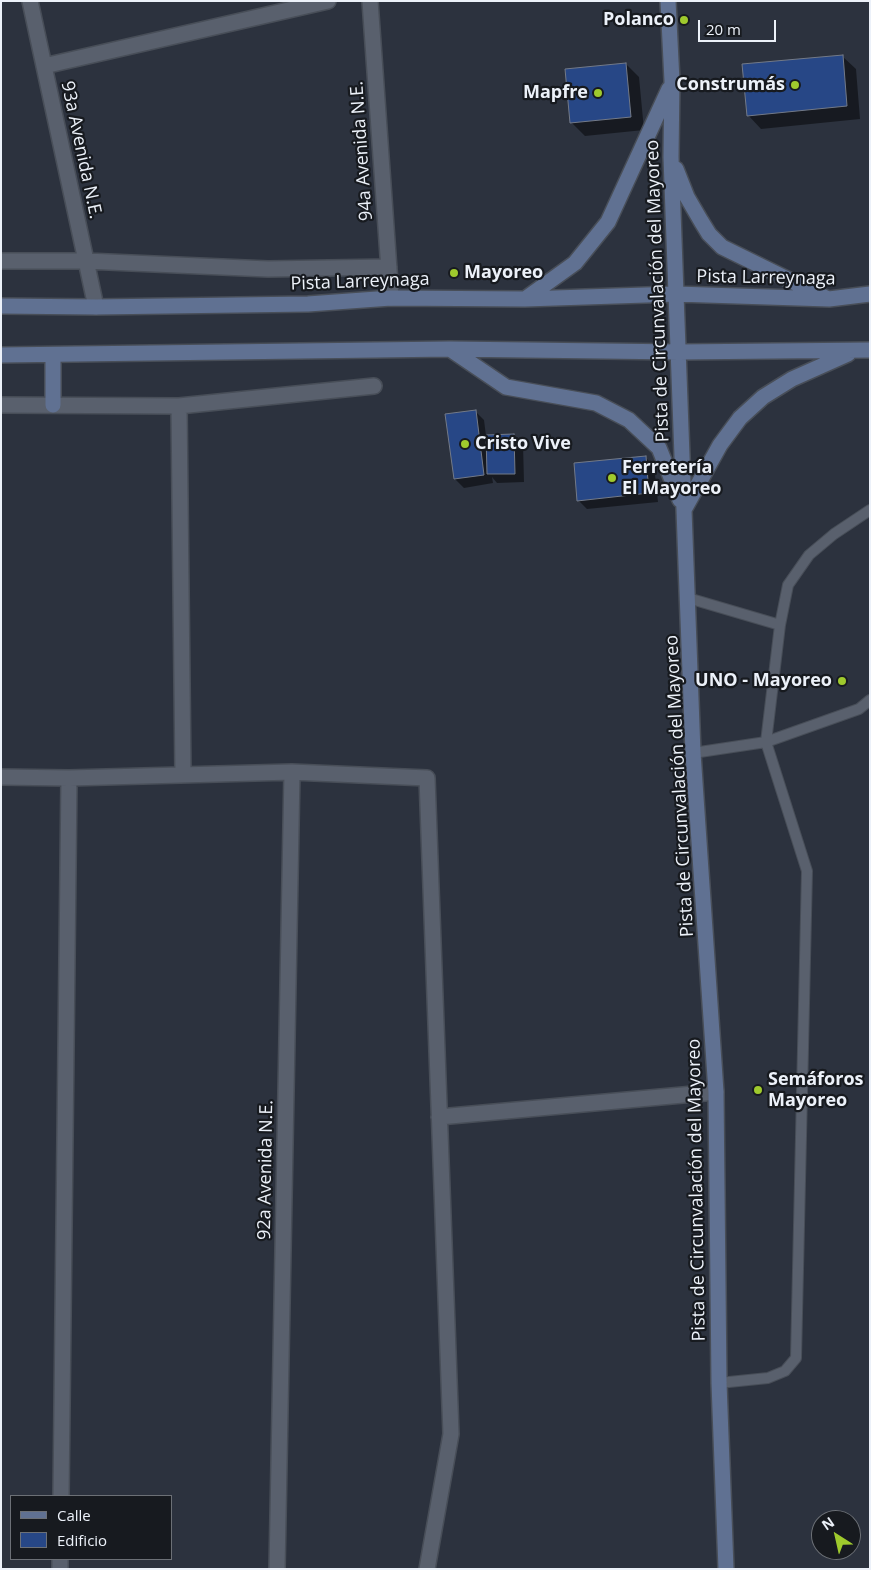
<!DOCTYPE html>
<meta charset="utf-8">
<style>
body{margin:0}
#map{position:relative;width:871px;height:1570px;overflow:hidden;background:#2c323e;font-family:"Open Sans",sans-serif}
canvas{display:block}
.frame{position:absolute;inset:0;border:2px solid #ecf1f9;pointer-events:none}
.legend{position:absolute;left:10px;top:1495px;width:162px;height:65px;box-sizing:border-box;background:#171a1f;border:1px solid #6c7076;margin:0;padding:6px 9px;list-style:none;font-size:15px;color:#ecf1f9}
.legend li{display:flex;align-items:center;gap:10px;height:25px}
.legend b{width:25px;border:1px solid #6c7076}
.north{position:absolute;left:811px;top:1510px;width:50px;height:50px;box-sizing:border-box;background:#171a1f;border:1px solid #6c7076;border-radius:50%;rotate:325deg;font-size:14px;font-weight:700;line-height:20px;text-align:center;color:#ecf1f9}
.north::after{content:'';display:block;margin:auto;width:18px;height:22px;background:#9fca2d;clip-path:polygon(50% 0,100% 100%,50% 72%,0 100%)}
.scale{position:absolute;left:698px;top:20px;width:78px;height:22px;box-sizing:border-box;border:2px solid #ecf1f9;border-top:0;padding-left:6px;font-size:15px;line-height:18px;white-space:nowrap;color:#ecf1f9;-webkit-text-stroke:4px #171a1f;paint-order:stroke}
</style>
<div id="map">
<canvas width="871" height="1570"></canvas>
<div class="frame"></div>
<ul class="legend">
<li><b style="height:6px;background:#607192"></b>Calle</li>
<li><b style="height:14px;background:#274786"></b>Edificio</li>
</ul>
<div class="north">N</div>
<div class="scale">20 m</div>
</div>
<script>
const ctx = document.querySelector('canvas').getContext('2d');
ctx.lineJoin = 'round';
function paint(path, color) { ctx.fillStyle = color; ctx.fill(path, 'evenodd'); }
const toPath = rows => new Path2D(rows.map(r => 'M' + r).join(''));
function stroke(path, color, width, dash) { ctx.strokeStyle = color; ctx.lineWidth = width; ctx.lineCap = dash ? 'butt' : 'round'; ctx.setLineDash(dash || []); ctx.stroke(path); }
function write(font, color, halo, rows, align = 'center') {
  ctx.font = font + ' "Open Sans",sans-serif'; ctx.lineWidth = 4.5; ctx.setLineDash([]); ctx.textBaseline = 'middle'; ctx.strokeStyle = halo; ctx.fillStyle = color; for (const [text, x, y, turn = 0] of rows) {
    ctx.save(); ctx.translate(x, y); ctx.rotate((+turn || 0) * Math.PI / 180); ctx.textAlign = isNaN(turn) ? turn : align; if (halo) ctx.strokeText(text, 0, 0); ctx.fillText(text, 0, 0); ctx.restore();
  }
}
const shadow = toPath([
 [842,56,856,69,860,119,761,129,748,115],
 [626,64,639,77,644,130,585,136,571,122],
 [475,411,484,420,486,436,514,435,523,444,524,482,497,483,492,477,493,483,464,488,455,479],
 [645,457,654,466,658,502,587,509,578,500]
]);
const building = toPath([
 [843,55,847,106,747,116,742,64,843,55],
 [626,63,631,117,570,123,565,69,626,63],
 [476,410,484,475,454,479,445,414,476,410],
 [514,434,515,474,487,474,486,435,514,434],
 [646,456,649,493,577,501,574,463,646,456]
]);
const service = toPath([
 [688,598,780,625],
 [693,753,766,742,859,709,870,700],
 [719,1383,768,1378,785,1371,796,1358,807,871,766,742,780,625,788,585,809,555,834,534,870,510]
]);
const minor = toPath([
 [30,1,96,307],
 [370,1,391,298],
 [44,66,328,1],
 [1,261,86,261,268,269,389,267],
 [1,405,179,406,374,386],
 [179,406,183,775],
 [1,777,69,778,292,772,427,778,451,1434,427,1569],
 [439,1117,716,1092],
 [61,1496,69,778],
 [60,1569,60,1559],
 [277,1569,292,772]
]);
const secondary = toPath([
 [668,1,672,81,671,157,676,294,693,753,716,1092,719,1383,726,1569],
 [676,169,687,197,701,221,709,234,722,247,826,298],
 [525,299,575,263,608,222,669,89],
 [1,306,96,307,308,304,391,298,525,299,676,294,829,299,870,294],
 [450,349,506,387,596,403,629,420,659,448,680,500],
 [1,355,450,349,679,352,870,350],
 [53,405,53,355],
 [685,508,720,445,740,418,763,397,792,379,848,354]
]);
const markers = [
 [684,20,5,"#9fca2d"],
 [795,85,5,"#9fca2d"],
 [598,93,5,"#9fca2d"],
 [454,273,5,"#9fca2d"],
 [465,444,5,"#9fca2d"],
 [612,478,5,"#9fca2d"],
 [842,681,5,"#9fca2d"],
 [758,1090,5,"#9fca2d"]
];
const poiNames = [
 ["Polanco",674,20],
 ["Construmás",785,85],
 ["Mapfre",588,93],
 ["Mayoreo",464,273,"left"],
 ["Cristo Vive",475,444,"left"],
 ["Ferretería",622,468,"left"],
 ["El Mayoreo",622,489,"left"],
 ["UNO - Mayoreo",832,681],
 ["Semáforos",768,1080,"left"],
 ["Mayoreo",768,1101,"left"]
];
const streetNames = [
 ["93a Avenida N.E.",81,150,78],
 ["94a Avenida N.E.",362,151,-94],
 ["Pista Larreynaga",766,278,1],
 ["Pista Larreynaga",360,282,-2],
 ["Pista de Circunvalación del Mayoreo",658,291,-92],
 ["Pista de Circunvalación del Mayoreo",680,786,-93],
 ["92a Avenida N.E.",266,1170,-89],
 ["Pista de Circunvalación del Mayoreo",697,1190,-91]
];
paint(shadow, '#0007');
paint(building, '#274786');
stroke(building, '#737a88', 1);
stroke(service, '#484e58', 12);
stroke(minor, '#484e58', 18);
stroke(secondary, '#484e58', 18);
stroke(service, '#59606d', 10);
stroke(minor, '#59606d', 15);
stroke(secondary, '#607192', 15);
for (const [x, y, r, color] of markers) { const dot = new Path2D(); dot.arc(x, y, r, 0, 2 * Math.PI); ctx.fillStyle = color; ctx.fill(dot); stroke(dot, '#171a1f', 2); }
write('bold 18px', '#ecf1f9', '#171a1f', poiNames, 'right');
write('18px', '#ecf1f9', '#171a1f', streetNames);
</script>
